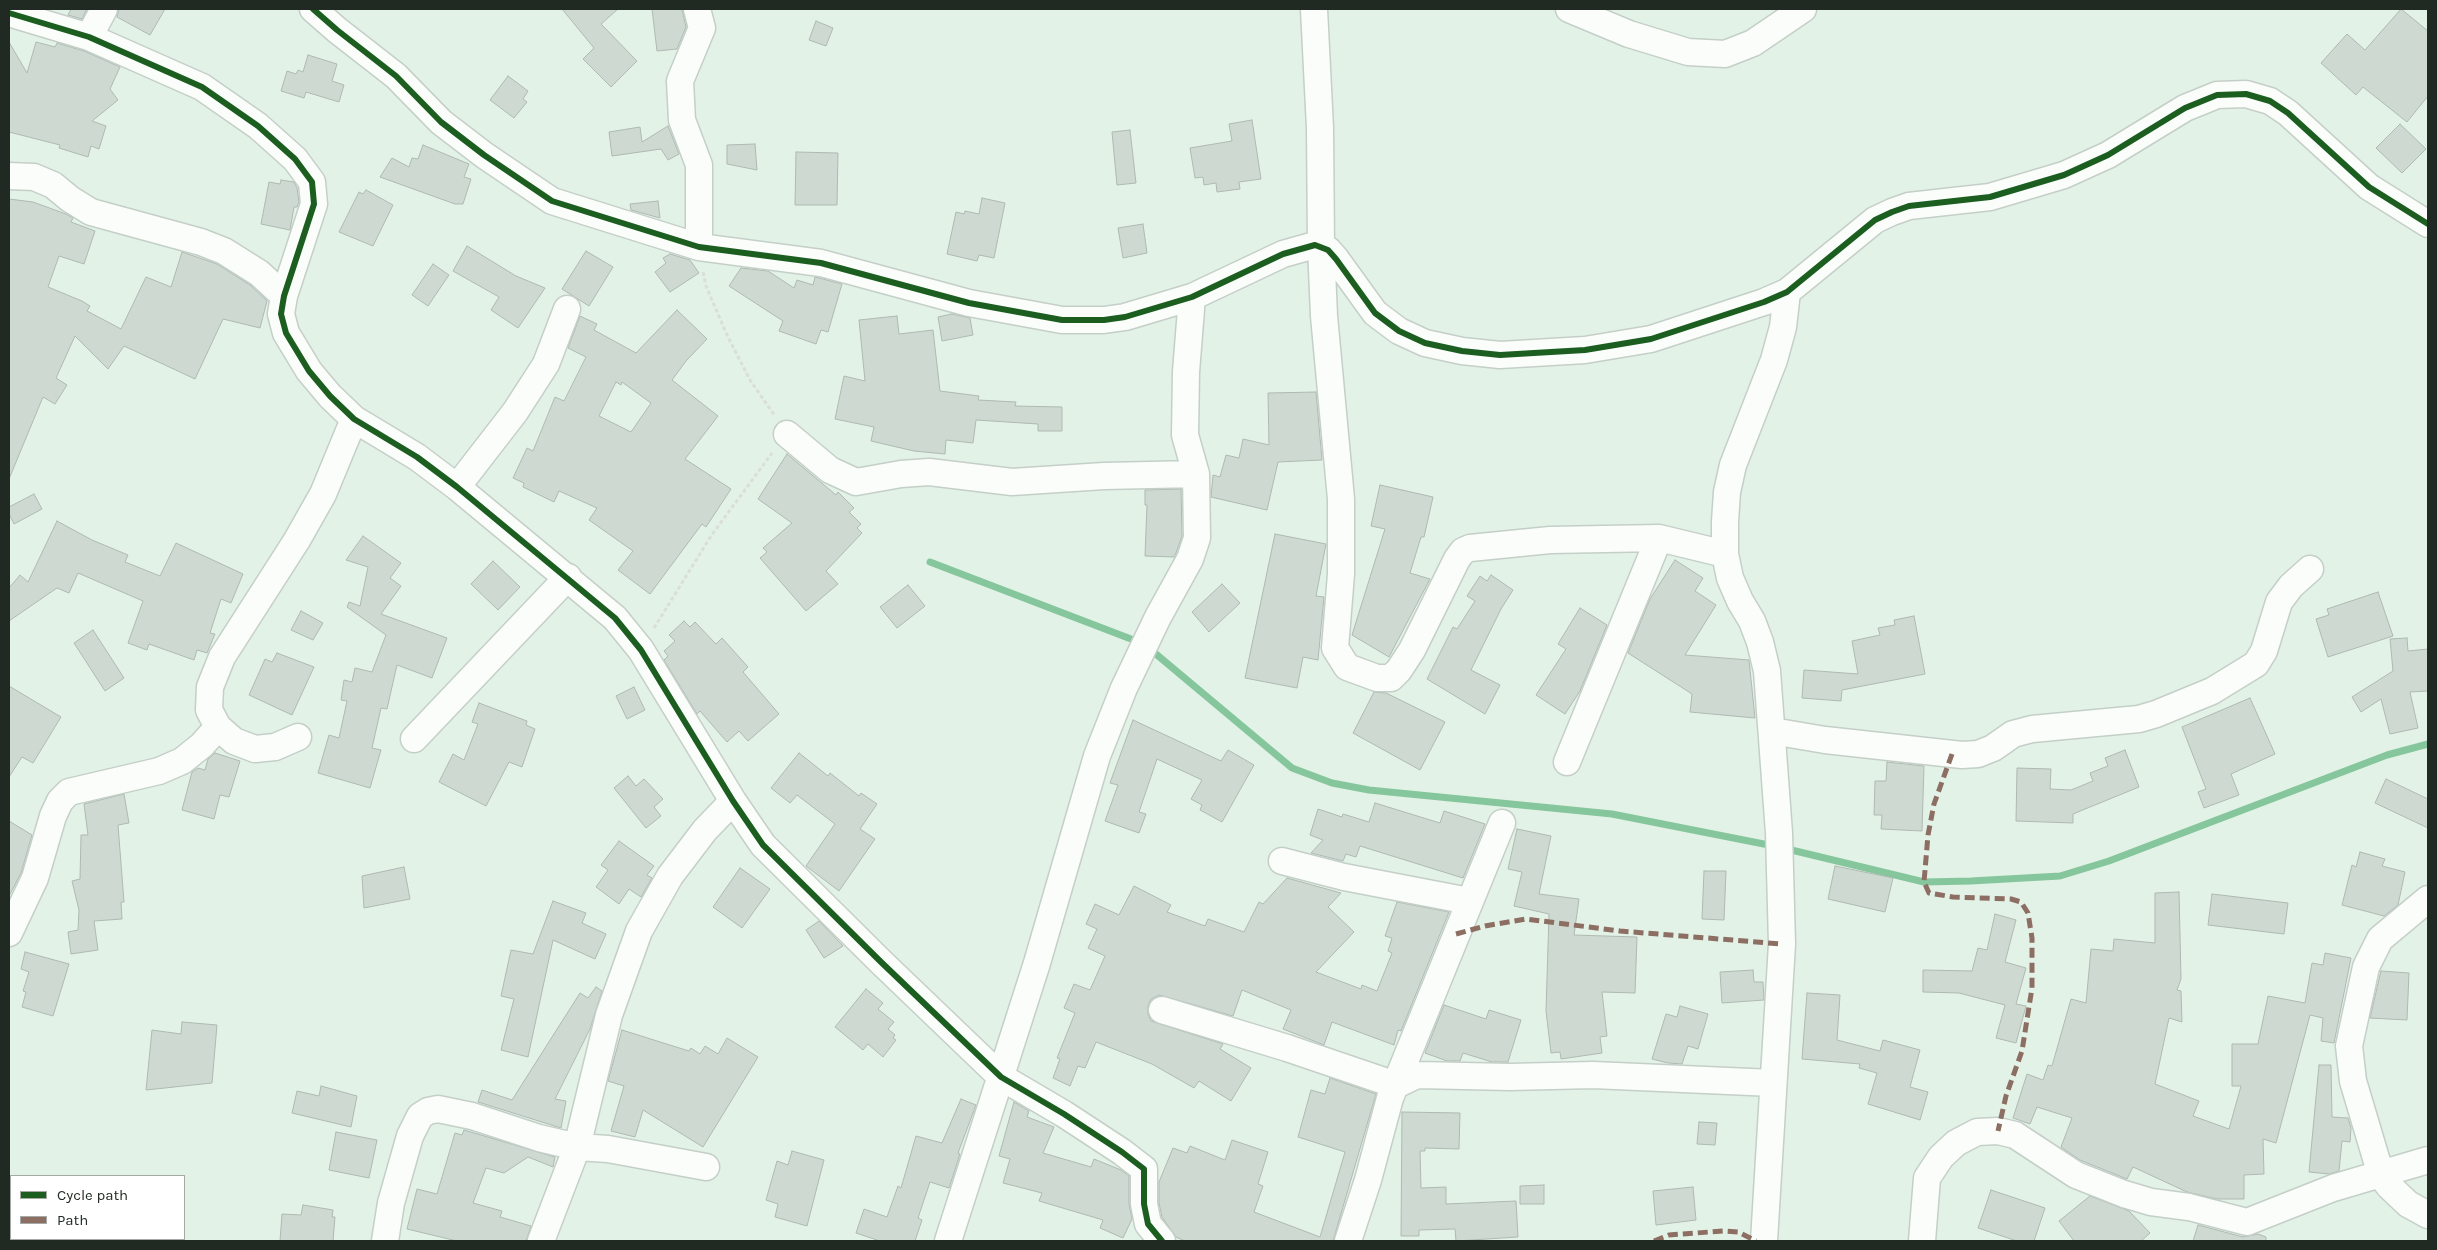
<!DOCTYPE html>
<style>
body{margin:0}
#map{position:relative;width:2437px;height:1250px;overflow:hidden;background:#e3f2e7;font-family:Karla,sans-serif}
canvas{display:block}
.frame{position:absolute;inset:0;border:10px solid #202a23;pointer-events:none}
.legend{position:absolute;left:10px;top:1175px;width:175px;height:65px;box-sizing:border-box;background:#fff;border:1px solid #a6aaa7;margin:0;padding:6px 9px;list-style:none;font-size:15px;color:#202a23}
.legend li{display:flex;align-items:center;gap:10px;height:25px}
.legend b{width:25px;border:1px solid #a6aaa7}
</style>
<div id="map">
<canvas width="2437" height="1250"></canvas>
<div class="frame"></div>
<ul class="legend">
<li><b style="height:6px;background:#1b5e20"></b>Cycle path</li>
<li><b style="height:6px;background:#8d6e63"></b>Path</li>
</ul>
</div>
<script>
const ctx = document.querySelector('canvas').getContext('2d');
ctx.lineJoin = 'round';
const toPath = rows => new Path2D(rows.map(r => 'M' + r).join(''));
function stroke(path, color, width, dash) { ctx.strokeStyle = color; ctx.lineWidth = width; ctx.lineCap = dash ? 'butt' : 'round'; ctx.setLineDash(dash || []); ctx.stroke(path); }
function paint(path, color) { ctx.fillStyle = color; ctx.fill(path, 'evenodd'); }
const stream = toPath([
 [930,562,1144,644,1292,768,1332,783,1369,790,1612,814,1779,847,1924,882,1971,881,2060,876,2109,861,2387,755,2428,744]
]);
const building = toPath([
 [71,9,87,9,82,19,68,15,71,9],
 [119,9,165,9,150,35,117,17,119,9],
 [562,9,618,9,601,24,637,61,611,87,583,59,594,48,562,9],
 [652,9,682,9,686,27,677,49,657,51,652,9],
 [2401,9,2428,31,2428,96,2407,122,2363,87,2356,95,2321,63,2347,34,2365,50,2401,9],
 [816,21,833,28,826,46,809,40,816,21],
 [9,42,27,73,36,42,55,47,57,43,84,51,120,67,110,89,118,100,92,121,106,126,99,149,91,146,88,157,59,148,60,145,9,132,9,42],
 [308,55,337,64,332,81,344,85,339,102,306,92,304,98,281,91,287,71,296,74,298,70,303,72,308,55],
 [508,76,528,91,523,99,527,102,514,118,490,100,508,76],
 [1252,120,1261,179,1239,182,1240,189,1217,192,1216,183,1204,185,1203,177,1195,178,1190,148,1232,141,1229,124,1252,120],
 [2400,124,2426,149,2402,173,2376,148,2400,124],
 [668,126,679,154,668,160,661,149,612,156,609,132,640,127,642,142,668,126],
 [1130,130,1136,183,1117,185,1112,132,1130,130],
 [755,144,757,170,727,164,727,145,755,144],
 [423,145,469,164,464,177,471,179,463,204,455,204,380,177,392,158,409,167,412,158,418,159,423,145],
 [796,152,838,153,837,205,795,205,796,152],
 [281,180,294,182,297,188,299,202,297,207,294,207,290,230,261,224,269,182,280,184,281,180],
 [366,190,393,205,373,246,339,232,359,192,363,194,366,190],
 [982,198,1005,203,994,258,979,255,977,261,947,254,956,212,964,214,965,211,979,214,982,198],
 [9,199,33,202,66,214,73,218,71,222,95,231,84,264,59,256,48,287,82,301,90,306,87,311,121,329,146,277,171,287,182,252,217,264,250,285,267,301,260,328,223,319,195,379,124,346,108,369,75,336,56,378,67,385,55,404,43,397,9,479,9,199],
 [658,201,660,218,631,210,630,204,658,201],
 [1143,224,1147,253,1123,258,1118,228,1143,224],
 [467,246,516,276,545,288,518,328,491,310,499,297,453,271,467,246],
 [586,251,613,267,589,306,562,289,586,251],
 [670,254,690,260,699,273,670,292,655,272,666,263,663,258,670,254],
 [433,264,449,275,428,306,412,295,433,264],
 [741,268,768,271,794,288,797,280,813,285,815,277,842,284,828,332,821,330,816,344,779,331,783,321,729,286,741,268],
 [677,310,707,339,686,361,672,380,718,416,685,459,731,489,706,527,702,524,650,594,618,570,633,551,589,520,597,508,559,491,554,502,523,487,524,483,513,478,527,448,533,451,555,397,564,401,586,357,568,348,580,316,597,324,594,330,636,353,677,310],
 [616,382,621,385,622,382,651,403,631,432,599,416,616,382],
 [952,314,970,318,973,335,942,341,938,317,952,314],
 [897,316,899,334,933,330,940,391,979,396,978,400,1016,402,1015,406,1062,407,1062,431,1038,431,1038,424,976,420,973,443,946,440,945,454,914,451,871,441,874,427,835,419,844,376,865,381,859,320,897,316],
 [1316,392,1322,460,1278,462,1267,510,1211,497,1213,475,1220,477,1226,455,1239,458,1243,439,1269,445,1268,393,1316,392],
 [787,454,836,495,838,492,854,508,849,512,861,524,857,528,862,533,826,571,838,584,806,611,760,558,767,552,763,548,792,523,758,499,787,454],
 [1380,485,1433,497,1424,537,1421,537,1410,573,1430,579,1389,657,1352,635,1385,529,1371,526,1380,485],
 [1181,489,1182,536,1176,553,1174,557,1145,556,1147,505,1145,505,1145,490,1181,489],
 [34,494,42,509,14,524,9,514,9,507,34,494],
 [57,521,92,540,128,555,125,562,160,576,176,543,243,574,231,603,221,599,210,633,215,634,207,653,197,650,194,660,149,644,147,650,128,643,143,601,78,573,69,593,57,588,9,621,9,588,20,575,28,582,57,521],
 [1275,534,1326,544,1316,596,1324,597,1318,660,1303,657,1297,688,1245,678,1275,534],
 [363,536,401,563,390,578,401,586,381,614,447,638,432,678,397,665,387,709,381,708,372,748,381,750,370,788,318,773,329,735,339,738,347,701,341,700,344,680,352,682,355,668,372,672,386,635,347,607,349,602,360,606,368,567,346,560,363,536],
 [1675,560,1703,578,1695,591,1716,605,1685,655,1749,660,1755,718,1690,712,1692,694,1628,653,1650,599,1675,560],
 [493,561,520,587,498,610,471,584,493,561],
 [1491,575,1513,590,1501,609,1471,670,1500,685,1485,714,1427,679,1453,627,1457,629,1475,601,1467,596,1480,576,1487,581,1491,575],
 [1222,584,1240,603,1209,632,1192,612,1222,584],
 [908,585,925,606,897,628,880,607,908,585],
 [2378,592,2393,636,2328,657,2316,619,2329,615,2327,609,2378,592],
 [1580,608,1607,625,1580,691,1565,714,1536,695,1566,649,1558,644,1580,608],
 [301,611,323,623,313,640,291,630,301,611],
 [1914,616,1925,674,1842,690,1841,701,1802,698,1804,670,1858,674,1852,641,1880,635,1878,628,1895,625,1894,620,1914,616],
 [684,621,690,627,695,622,716,644,722,638,748,667,743,672,779,714,748,741,739,731,727,742,700,711,697,714,664,660,668,656,664,651,675,641,669,635,684,621],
 [93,630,124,678,105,691,74,643,93,630],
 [2407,638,2408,651,2428,649,2428,691,2410,692,2418,728,2390,734,2381,699,2361,712,2352,697,2393,671,2390,639,2407,638],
 [277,653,314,667,292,715,249,695,265,659,272,662,277,653],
 [9,686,61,717,33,763,22,757,9,777,9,686],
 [634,687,645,710,627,719,616,696,634,687],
 [1374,692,1386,693,1445,722,1420,770,1353,733,1374,692],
 [2250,698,2275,754,2231,774,2239,795,2204,808,2198,792,2206,789,2182,727,2250,698],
 [479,703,527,721,526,725,535,729,522,767,509,762,486,806,439,782,453,754,464,760,478,724,472,722,479,703],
 [1133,720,1221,761,1228,750,1254,765,1222,822,1200,810,1202,805,1191,799,1202,780,1157,759,1139,812,1146,814,1139,833,1105,821,1118,785,1110,783,1133,720],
 [2125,750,2139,787,2073,814,2073,823,2016,821,2017,768,2051,769,2050,789,2071,790,2093,781,2090,773,2108,766,2105,758,2125,750],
 [215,753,240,761,229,797,220,795,214,819,182,810,192,772,198,768,205,770,208,759,215,753],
 [799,753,828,776,830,773,859,796,861,793,877,804,860,829,875,839,839,891,806,866,835,824,797,795,790,803,771,788,799,753],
 [1887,762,1924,766,1922,831,1881,829,1882,815,1874,815,1875,781,1886,781,1887,762],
 [628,776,636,786,644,779,663,799,654,807,661,816,646,828,614,788,628,776],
 [2386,779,2428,799,2428,828,2375,803,2386,779],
 [124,794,129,823,118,825,124,902,121,902,122,919,94,921,98,950,71,954,68,932,78,930,79,910,72,881,80,879,81,835,88,835,84,804,124,794],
 [1375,803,1440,823,1444,811,1485,824,1463,878,1360,846,1356,857,1346,854,1343,861,1311,853,1323,840,1310,835,1318,809,1342,817,1343,814,1369,822,1375,803],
 [9,821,32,835,21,873,9,896,9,821],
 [1517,829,1551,836,1539,894,1579,899,1574,935,1637,937,1635,993,1602,992,1607,1036,1600,1037,1602,1053,1561,1059,1560,1052,1551,1053,1546,1011,1549,914,1514,906,1522,872,1508,869,1517,829],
 [619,841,654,866,647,875,652,878,641,897,629,889,619,904,596,887,608,870,601,865,619,841],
 [2360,852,2385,859,2382,866,2405,872,2398,905,2384,916,2342,905,2352,865,2356,867,2360,852],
 [1835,866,1893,878,1885,912,1828,899,1835,866],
 [404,867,410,899,364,908,362,876,404,867],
 [740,868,770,889,742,928,713,907,740,868],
 [1704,871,1726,871,1724,920,1702,919,1704,871],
 [1287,878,1341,893,1328,907,1354,932,1316,972,1361,989,1362,985,1377,991,1392,953,1388,951,1392,938,1385,936,1397,902,1449,912,1401,1031,1398,1030,1394,1045,1332,1022,1324,1045,1319,1043,1283,1029,1291,1010,1242,990,1233,1016,1159,995,1151,999,1148,1006,1148,1014,1151,1021,1223,1044,1220,1049,1251,1068,1231,1101,1199,1081,1194,1088,1152,1064,1096,1042,1085,1068,1078,1066,1070,1086,1053,1078,1060,1059,1057,1058,1075,1013,1064,1008,1074,984,1090,990,1105,956,1088,948,1097,929,1086,924,1095,904,1119,915,1134,886,1171,905,1167,912,1205,926,1208,919,1244,932,1259,902,1263,904,1287,878],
 [2179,892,2181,979,2177,990,2181,991,2182,1022,2169,1018,2155,1084,2199,1101,2193,1116,2229,1129,2241,1086,2232,1086,2232,1044,2258,1044,2268,996,2305,1003,2312,963,2323,965,2325,953,2351,958,2334,1043,2321,1041,2323,1018,2310,1015,2276,1143,2263,1139,2264,1174,2244,1175,2244,1199,2217,1199,2187,1192,2133,1167,2127,1179,2080,1160,2061,1147,2072,1118,2037,1107,2030,1124,2013,1118,2027,1074,2043,1080,2048,1065,2052,1066,2071,999,2086,1003,2091,949,2113,951,2114,939,2155,943,2155,893,2179,892],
 [2212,894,2288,903,2284,934,2208,925,2212,894],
 [553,901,586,913,582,923,606,934,595,959,553,940,528,1057,501,1050,514,999,501,996,511,950,533,954,553,901],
 [1995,914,2016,920,2005,962,2026,968,2016,1004,2026,1006,2016,1043,1996,1038,2005,1005,1959,993,1923,992,1923,970,1972,971,1978,948,1987,950,1995,914],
 [819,921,843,946,824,958,806,930,819,921],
 [25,952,69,964,53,1016,22,1007,26,992,23,991,29,972,21,969,25,952],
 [1753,970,1754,982,1763,982,1764,1000,1722,1003,1720,972,1753,970],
 [2381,971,2409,973,2407,1020,2370,1018,2381,971],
 [596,987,602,991,590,1029,555,1099,566,1101,561,1128,478,1102,482,1090,512,1100,580,993,588,998,596,987],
 [866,989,883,1003,878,1009,894,1022,888,1029,895,1035,893,1038,896,1040,883,1057,868,1044,863,1050,835,1027,866,989],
 [1807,993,1840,995,1837,1040,1880,1051,1883,1040,1920,1050,1910,1087,1928,1092,1920,1120,1868,1104,1877,1073,1859,1068,1860,1064,1802,1059,1807,993],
 [1444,1005,1486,1019,1489,1010,1521,1020,1508,1062,1492,1062,1463,1053,1460,1061,1447,1061,1425,1053,1444,1005],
 [1680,1006,1708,1014,1698,1049,1688,1046,1682,1064,1668,1063,1652,1059,1666,1014,1677,1017,1680,1006],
 [182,1022,217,1025,212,1083,146,1090,152,1030,181,1034,182,1022],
 [622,1030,689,1051,691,1048,700,1054,705,1046,718,1054,727,1038,758,1057,703,1147,643,1110,635,1137,611,1131,624,1086,608,1081,622,1030],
 [2319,1065,2331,1065,2332,1117,2348,1118,2351,1128,2350,1142,2342,1141,2339,1171,2329,1174,2309,1172,2319,1065],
 [1330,1078,1376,1094,1333,1241,1185,1241,1176,1237,1162,1217,1159,1203,1159,1182,1173,1148,1187,1153,1190,1146,1225,1160,1232,1140,1268,1152,1258,1184,1263,1186,1254,1212,1320,1237,1345,1152,1298,1137,1311,1090,1325,1094,1330,1078],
 [321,1086,357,1096,351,1127,292,1113,297,1091,319,1096,321,1086],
 [961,1099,976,1105,958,1153,960,1154,949,1188,930,1182,918,1218,922,1220,915,1241,880,1241,856,1233,864,1209,887,1217,898,1186,901,1188,916,1136,942,1143,961,1099],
 [1014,1102,1029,1111,1027,1117,1054,1127,1043,1153,1091,1167,1094,1159,1121,1170,1129,1176,1129,1204,1132,1219,1123,1238,1100,1228,1103,1220,1039,1201,1042,1193,1003,1183,1010,1159,999,1156,1014,1102],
 [1402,1112,1460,1113,1459,1149,1425,1148,1425,1151,1420,1151,1421,1188,1446,1187,1446,1204,1516,1201,1518,1237,1456,1241,1455,1229,1419,1230,1419,1236,1401,1236,1402,1112],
 [1699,1122,1717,1123,1715,1145,1697,1144,1699,1122],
 [464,1130,555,1157,553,1167,528,1157,504,1173,486,1168,473,1203,502,1211,500,1217,531,1226,526,1241,457,1241,407,1229,417,1189,437,1194,455,1133,462,1135,464,1130],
 [336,1132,377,1140,369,1178,329,1170,336,1132],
 [792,1151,824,1160,807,1226,775,1217,778,1204,766,1200,777,1161,788,1165,792,1151],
 [1544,1185,1544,1204,1520,1204,1520,1186,1544,1185],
 [1693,1187,1696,1220,1656,1225,1653,1191,1693,1187],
 [1991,1190,2045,1208,2034,1241,2017,1241,1978,1228,1991,1190],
 [2090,1196,2129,1211,2150,1233,2141,1241,2074,1241,2059,1221,2090,1196],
 [303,1205,333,1210,332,1217,335,1217,333,1241,280,1241,282,1214,301,1215,303,1205],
 [2198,1225,2243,1237,2258,1234,2266,1237,2266,1241,2193,1241,2198,1225]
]);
const path = toPath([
 [703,272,706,286,727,335,750,380,775,416],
 [654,628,711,536,772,453]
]);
const street = toPath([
 [313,9,337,30,396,76,441,122,484,155,552,201,699,247,821,263,969,303,1062,320,1104,320,1125,317,1192,297,1283,254,1315,245,1328,250,1336,259,1375,313,1399,331,1425,343,1462,351,1500,355,1585,350,1651,339,1764,302,1787,292,1875,220,1892,212,1909,206,1990,197,2064,175,2108,155,2185,108,2217,95,2246,94,2270,101,2288,113,2369,187,2428,224],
 [697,9,702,28,680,81,682,120,699,165,699,247],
 [1314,9,1320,128,1321,246,1324,316,1341,499,1341,574,1335,648,1347,667,1377,678,1391,678,1399,670,1412,650,1457,559,1463,551,1470,548,1550,540,1659,538,1725,554],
 [1569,9,1629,34,1688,52,1725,54,1753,43,1803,9],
 [9,13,89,37,202,87,258,126,295,159,312,182,314,204,284,296,281,314,286,333,309,371,330,396,354,419,417,457,457,487,615,618,641,650,733,801,763,845,881,962,1001,1077,1064,1114,1122,1152,1144,1169,1144,1204,1148,1224,1162,1241],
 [89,37,104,9],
 [9,176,34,177,53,185,70,199,91,212,201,242,224,251,259,273,284,296],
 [787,434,830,470,856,482,901,474,929,472,1012,482,1104,476,1196,474],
 [457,487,515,412,546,364,567,309],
 [1772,731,1825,740,1962,755,1978,754,1993,748,2013,734,2032,729,2139,719,2156,714,2212,691,2256,664,2264,651,2279,602,2291,586,2310,569],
 [298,737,275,747,255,749,234,741,218,727,209,710,210,687,222,657,297,540,323,494,354,419],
 [414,739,568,577],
 [1567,762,1659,538],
 [1282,861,1344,877,1469,901],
 [2428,899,2380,939,2366,967,2349,1046,2353,1081,2381,1175,2389,1186,2408,1204,2428,1215],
 [9,933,35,878,53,816,60,801,69,792,159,771,182,761,202,745,218,727],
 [1162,1010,1287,1048,1396,1085,1417,1075,1510,1077,1593,1075,1773,1083],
 [385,1241,391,1203,410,1136,420,1116,428,1111,438,1109,472,1116,539,1138,577,1147,608,1149,706,1167],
 [541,1241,577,1147,609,1015,639,931,670,876,705,830,733,801],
 [948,1241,1037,963,1097,756,1124,688,1158,617,1190,559,1197,538,1196,474,1185,435,1186,372,1192,297],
 [1348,1241,1368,1180,1390,1098,1502,823],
 [1764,1241,1782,944,1779,833,1767,671,1760,642,1752,621,1740,601,1730,578,1725,554,1725,522,1727,492,1733,465,1774,360,1783,327,1787,292],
 [1922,1241,1927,1178,1941,1157,1956,1143,1977,1132,1998,1131,2015,1135,2076,1175,2124,1194,2151,1202,2189,1207,2247,1222,2333,1188,2428,1160]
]);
const quiet = toPath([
 [1952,754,1934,804,1928,835,1924,882,1929,893,1953,897,2011,899,2021,902,2028,913,2032,938,2032,988,2022,1051,2006,1096,1998,1131],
 [1456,934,1485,926,1526,919,1620,931,1782,944],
 [1654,1241,1669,1235,1723,1231,1738,1232,1756,1241]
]);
const cycleway = toPath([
 [313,9,337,30,396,76,441,122,484,155,552,201,699,247,821,263,969,303,1062,320,1104,320,1125,317,1192,297,1283,254,1315,245,1328,250,1336,259,1375,313,1399,331,1425,343,1462,351,1500,355,1585,350,1651,339,1764,302,1787,292,1875,220,1892,212,1909,206,1990,197,2064,175,2108,155,2185,108,2217,95,2246,94,2270,101,2288,113,2369,187,2428,224],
 [9,13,89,37,202,87,258,126,295,159,312,182,314,204,284,296,281,314,286,333,309,371,330,396,354,419,417,457,457,487,615,618,641,650,733,801,763,845,881,962,1001,1077,1064,1114,1122,1152,1144,1169,1144,1204,1148,1224,1162,1241]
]);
stroke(stream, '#86c69c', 7);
paint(building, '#cdd9d1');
stroke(building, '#aeb9b1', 1);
stroke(street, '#c4cfc7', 29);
stroke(path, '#dadedb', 3, [4, 2.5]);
stroke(street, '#fbfdfb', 26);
stroke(quiet, '#8d6e63', 5, [10, 5]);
stroke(cycleway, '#1b5e20', 6);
</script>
